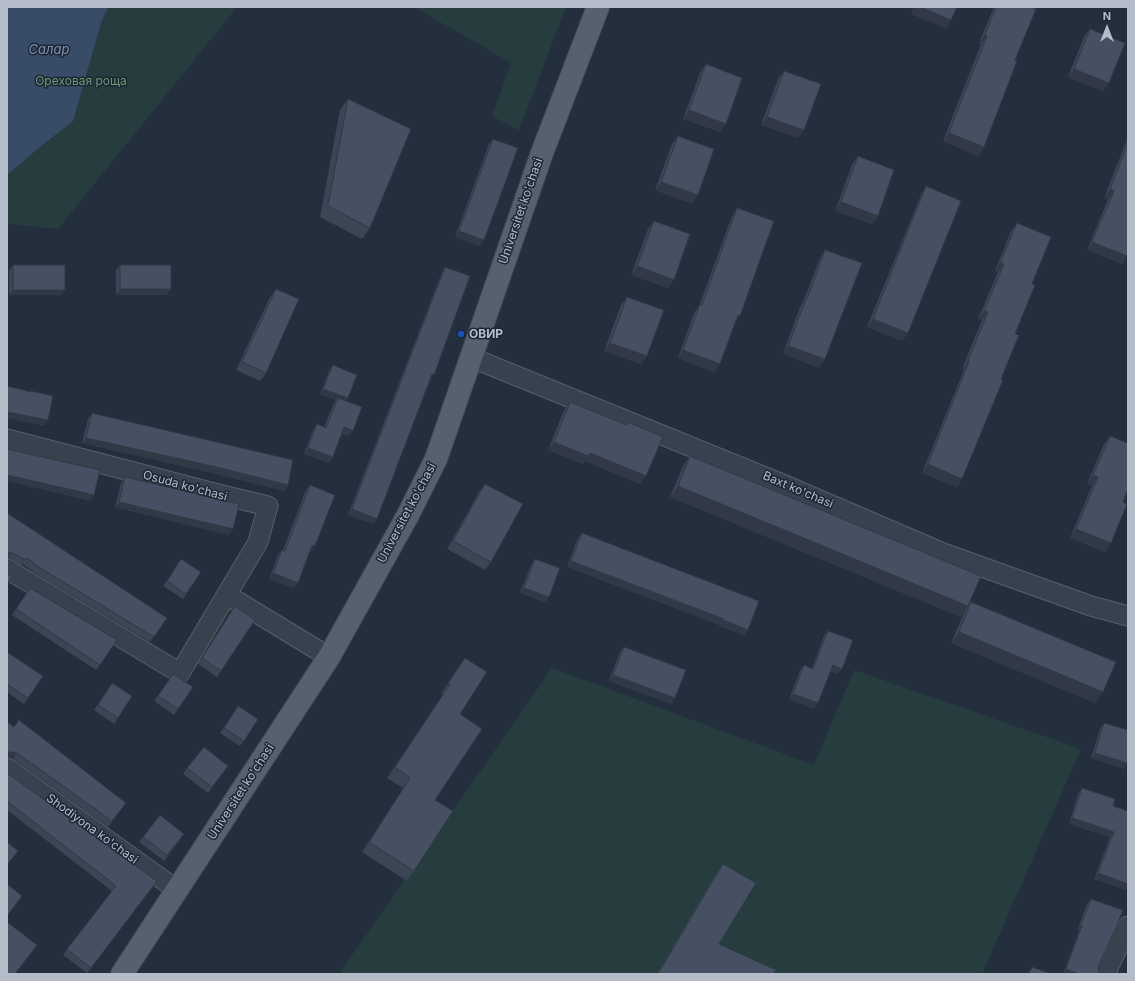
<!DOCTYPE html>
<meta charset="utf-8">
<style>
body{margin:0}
#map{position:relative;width:1135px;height:981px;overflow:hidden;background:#242f3e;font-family:Inter,sans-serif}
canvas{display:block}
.frame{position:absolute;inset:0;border:8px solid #b4bcc9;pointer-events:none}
.north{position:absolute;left:1087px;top:8px;width:40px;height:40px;-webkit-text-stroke:3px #1d2633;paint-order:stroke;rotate:0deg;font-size:11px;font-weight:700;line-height:16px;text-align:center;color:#b4bcc9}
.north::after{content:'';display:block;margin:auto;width:14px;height:18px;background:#b4bcc9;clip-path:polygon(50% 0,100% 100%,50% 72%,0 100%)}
</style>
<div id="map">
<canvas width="1135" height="981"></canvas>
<div class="frame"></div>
<div class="north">N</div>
</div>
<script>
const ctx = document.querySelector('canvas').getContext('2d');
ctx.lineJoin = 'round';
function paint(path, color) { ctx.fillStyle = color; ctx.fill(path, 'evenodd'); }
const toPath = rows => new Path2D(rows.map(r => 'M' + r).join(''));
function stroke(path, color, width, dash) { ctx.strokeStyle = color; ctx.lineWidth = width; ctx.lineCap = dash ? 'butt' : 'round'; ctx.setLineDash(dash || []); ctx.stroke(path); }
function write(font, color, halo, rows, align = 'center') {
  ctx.font = font + ' Inter,sans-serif'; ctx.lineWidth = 3; ctx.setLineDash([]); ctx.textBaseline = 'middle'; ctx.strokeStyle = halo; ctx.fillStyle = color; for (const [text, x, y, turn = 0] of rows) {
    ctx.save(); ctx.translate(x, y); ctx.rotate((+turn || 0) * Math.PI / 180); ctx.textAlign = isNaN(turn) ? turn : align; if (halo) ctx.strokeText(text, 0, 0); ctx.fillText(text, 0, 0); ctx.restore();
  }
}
const green = toPath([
 [7,7,237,7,58,229,7,224],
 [414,7,566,7,519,130,492,116,511,63],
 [552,668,814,765,854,670,1081,749,982,974,339,974]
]);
const water = toPath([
 [8,7,108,7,101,23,73,121,41,146,7,175,7,11]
]);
const minor = toPath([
 [470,357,785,485,943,553,1091,606,1128,616],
 [7,439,218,494,268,506,258,542,180,673,7,569],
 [227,595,329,657],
 [7,768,177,890],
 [1105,974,1128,926]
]);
const major = toPath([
 [122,974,329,657,408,515,436,459,542,153,598,7]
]);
const wall = toPath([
 [914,7,957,7,951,20,946,28,911,14],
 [994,7,1033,7,984,147,978,156,943,141,981,44,979,43],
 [1090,29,1103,91,1068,77,1084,37],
 [706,64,720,132,683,119,700,73],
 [784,71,804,130,798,138,761,125,778,79],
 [348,99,370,228,362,239,320,217,340,110],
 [678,136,698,195,692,204,655,190,672,144],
 [1128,137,1128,254,1122,264,1087,250,1108,199,1104,198],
 [493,139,480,246,455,237,489,144],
 [858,156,872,224,835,211,852,165],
 [926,186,908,333,902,341,867,327,921,195],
 [737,208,714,372,678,358,694,313,699,306,732,216],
 [654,221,668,288,631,275,648,229],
 [1017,223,1032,284,1001,379,962,479,957,487,922,473,964,370,962,369,982,320,978,319,998,272,995,271,1011,231],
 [825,250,819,368,783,354,800,307,803,302,820,258],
 [13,265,65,290,61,295,9,295,9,271],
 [120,265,167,295,116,295,116,270],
 [445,267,431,379,373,524,348,515,442,272],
 [276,289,266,373,260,381,236,370,270,297],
 [627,297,647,356,641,364,604,351,621,305],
 [333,365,346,401,349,436,342,434,329,463,304,454,313,430,317,424,324,427,334,403,336,400,320,394,329,371],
 [570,402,626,425,628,422,640,484,585,461,583,464,548,450,564,410],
 [92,413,288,485,284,491,208,472,82,443,88,419],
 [1110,436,1123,502,1111,543,1105,552,1070,538,1092,486,1087,484,1104,444],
 [690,456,968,606,971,602,1095,703,951,643,964,613,961,617,670,497,683,466],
 [125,477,229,535,115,507,121,483],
 [485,484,491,562,485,570,447,549,479,492],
 [310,485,311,552,310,551,294,588,269,579,278,555,282,550,283,550,306,490],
 [7,513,167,618,150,642,38,575,23,564,22,565,8,558],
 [582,533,748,630,744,635,719,626,720,625,567,567,578,538],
 [181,559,201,572,183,599,163,586],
 [535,559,549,597,545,602,520,593,531,565],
 [30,588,117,640,96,670,12,615],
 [231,612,255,620,217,677,198,664],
 [828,631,838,674,830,671,818,703,814,709,789,699,800,671,804,665,812,668,824,636],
 [624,647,671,704,609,681,620,652],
 [7,652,43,676,24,704,7,692],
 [465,658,460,714,414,871,407,881,362,852,403,788,387,778,443,695,441,694],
 [173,674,193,687,174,715,154,701],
 [112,683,132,696,114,724,94,710],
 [238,706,258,719,240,746,220,733],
 [7,722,122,809,108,827,13,759,8,757,7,757],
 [1104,723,1127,763,1124,769,1091,758,1100,729],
 [187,768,224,771,208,793,183,774],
 [7,773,157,881,87,973,63,955,112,891,7,810],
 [1082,788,1113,806,1126,890,1094,879,1110,837,1069,824,1078,794],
 [143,837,180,840,164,861,139,842],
 [723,864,719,944,773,974,657,974,715,875],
 [1091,899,1099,964,1098,970,1100,974,1063,974,1079,931,1077,931,1087,904],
 [1032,967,1051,974,1027,974]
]);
const shadedWall = toPath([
 [915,7,920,7,951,20,946,28,911,14],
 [985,35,987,36,981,44,979,43],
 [1074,69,1109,83,1103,91,1068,77],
 [689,110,726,124,720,132,683,119],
 [767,117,804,130,798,138,761,125],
 [949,133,984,147,978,156,943,141],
 [661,182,698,195,692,204,655,190],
 [1110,189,1114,191,1108,199,1104,198],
 [841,202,878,216,872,224,835,211],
 [459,231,484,240,480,246,455,237],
 [1092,242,1127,256,1122,264,1087,250],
 [1000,263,1004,264,998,272,995,271],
 [637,266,674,280,668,288,631,275],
 [120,289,171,289,167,295,116,295],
 [13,290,65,290,61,295,9,295],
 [984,311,988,312,982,320,978,319],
 [738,315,740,316,734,324],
 [873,319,908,333,902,341,867,327],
 [610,343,647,356,641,364,604,351],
 [788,346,825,359,819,368,783,354],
 [683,350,720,364,714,372,678,358],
 [968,361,969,362,964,370,962,369],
 [323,389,348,398,345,404,338,398,336,400,320,394],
 [7,412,48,420,44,426,7,418],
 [344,427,353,431,349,436,341,433],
 [86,438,212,466,288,485,284,491,208,472,82,443],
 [554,442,590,453,646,476,640,484,585,461,583,464,548,450],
 [308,448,333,457,329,463,304,454],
 [928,464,962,479,957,487,922,473],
 [7,475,94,495,90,501,7,481],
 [1093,475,1098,477,1092,486,1087,484],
 [678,486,968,606,961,617,670,497],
 [119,502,233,529,229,535,115,507],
 [352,509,377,519,373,524,348,515],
 [1076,529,1111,543,1105,552,1070,538],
 [312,545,315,546,311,552,309,551],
 [11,552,8,558,7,558,7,554],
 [571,561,724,619,720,625,567,567],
 [273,573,298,583,294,588,269,579],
 [524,588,549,597,545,602,520,593],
 [723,620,748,630,744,635,719,626],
 [959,632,1103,692,1095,703,951,643],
 [833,665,842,669,838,674,829,670],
 [613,675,675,698,671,704,609,681],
 [793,694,818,703,814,709,789,699],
 [7,752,12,752,17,753,13,759,8,757,7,757],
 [1095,753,1127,763,1124,769,1091,758],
 [1072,818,1114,832,1110,837,1069,824],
 [1098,873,1128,884,1128,887,1126,890,1094,879],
 [1081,925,1082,926,1079,931,1077,931],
 [1066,969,1079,974,1063,974]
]);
const building = toPath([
 [920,7,957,7,951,20,920,7],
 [996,7,1033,7,1033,8,1036,9,1015,60,1017,61,984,147,949,133,987,36,985,35,996,7],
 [1090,29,1125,43,1109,83,1074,69,1090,29],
 [706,64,742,78,726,124,689,110,706,64],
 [784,71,821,84,804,130,767,117,784,71],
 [348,99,411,129,370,228,328,206,348,99],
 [678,136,714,149,698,195,661,182,678,136],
 [493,139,518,148,484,240,459,231,493,139],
 [1128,143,1128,254,1127,256,1092,242,1114,191,1110,189,1128,143],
 [858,156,894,170,878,216,841,202,858,156],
 [926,186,961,201,908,333,873,319,926,186],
 [737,208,774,221,740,316,738,315,720,364,683,350,700,304,702,305,737,208],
 [654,221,690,234,674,280,637,266,654,221],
 [1017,223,1051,237,1032,284,1035,285,1015,334,1019,335,1001,379,1003,380,962,479,928,464,969,362,968,361,988,312,984,311,1004,264,1000,263,1017,223],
 [825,250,862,263,825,359,788,346,806,299,807,299,825,250],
 [13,265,65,265,65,290,13,290,13,265],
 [120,265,171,265,171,289,120,289,120,265],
 [445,267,470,276,434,375,432,374,377,519,352,509,445,267],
 [276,289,299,299,266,373,242,362,276,289],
 [627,297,664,310,647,356,610,343,627,297],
 [333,365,357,375,348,398,323,389,333,365],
 [7,386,31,392,31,391,53,396,48,420,7,412,7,386],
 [338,398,362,407,353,431,344,427,333,457,308,448,317,424,326,428,338,398],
 [570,402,627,425,628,422,663,437,646,476,590,453,588,456,554,442,570,402],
 [92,413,293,460,288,485,212,466,86,438,92,413],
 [1110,436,1128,443,1128,489,1123,502,1127,504,1111,543,1076,529,1098,477,1093,475,1110,436],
 [7,449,100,470,94,495,7,475,7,449],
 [690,456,981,576,968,606,678,486,690,456],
 [125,477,239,504,233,529,119,502,125,477],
 [485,484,523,504,491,562,453,541,485,484],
 [310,485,335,495,315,546,312,545,298,583,273,573,282,550,285,551,310,485],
 [7,513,167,618,154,637,42,569,27,558,26,560,11,552,7,554,7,513],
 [582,533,759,601,748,630,723,620,724,619,571,561,582,533],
 [181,559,201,572,186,594,167,581,181,559],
 [535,559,560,568,549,597,524,588,535,559],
 [7,573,12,577,7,584,7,573],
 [30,588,117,640,100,665,16,609,30,588],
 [971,602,1116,662,1103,692,959,632,971,602],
 [235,606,255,620,221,671,202,658,235,606],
 [828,631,853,640,842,669,833,665,818,703,793,694,804,665,813,669,828,631],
 [624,647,686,670,675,698,613,675,624,647],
 [7,652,43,676,28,698,7,684,7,652],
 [465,658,487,672,460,714,482,729,435,800,453,811,414,871,369,842,410,778,395,767,450,684,448,683,465,658],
 [173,674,193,687,178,709,158,696,173,674],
 [112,683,132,696,118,718,98,705,112,683],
 [238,706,258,719,244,741,224,728,238,706],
 [19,720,126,803,112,821,17,753,12,752,7,752,7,722,14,727,19,720],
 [1104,723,1128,730,1128,762,1127,763,1095,753,1104,723],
 [204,747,228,766,212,787,187,768,204,747],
 [7,773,157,881,91,968,67,949,116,886,7,801,7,773],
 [1082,788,1115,799,1113,806,1128,811,1128,884,1098,873,1114,832,1072,818,1082,788],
 [160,815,184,834,167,855,143,837,160,815],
 [7,842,18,851,7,865,7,842],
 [723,864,756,883,719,944,776,970,773,974,658,974,723,864],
 [7,884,22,896,7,916,7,884],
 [1091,899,1123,910,1116,928,1099,964,1098,970,1100,974,1079,974,1066,969,1082,926,1081,925,1091,899],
 [7,922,37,945,15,974,7,974,7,922],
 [1032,967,1051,974,1029,974,1032,967]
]);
const markers = [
 [461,334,4,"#1a4fb4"]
];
const parkNames = [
 ["Ореховая роща",81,81]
];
const streetNames = [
 ["Universitet ko'chasi",521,211,-71],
 ["Osuda ko'chasi",185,486,15],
 ["Baxt ko'chasi",798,490,23],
 ["Universitet ko'chasi",407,513,-62],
 ["Universitet ko'chasi",241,792,-57],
 ["Shodiyona ko'chasi",92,829,36]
];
const poiNames = [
 ["ОВИР",469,334]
];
const waterNames = [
 ["Салар",49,50]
];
paint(green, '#263c3f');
paint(water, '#394c67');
stroke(minor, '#565f6c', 21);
stroke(major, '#414a57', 24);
stroke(minor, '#38414e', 19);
stroke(major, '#56606e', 22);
paint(wall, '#3b4654');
paint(shadedWall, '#303945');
paint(building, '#455162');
stroke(building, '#303945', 1);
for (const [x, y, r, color] of markers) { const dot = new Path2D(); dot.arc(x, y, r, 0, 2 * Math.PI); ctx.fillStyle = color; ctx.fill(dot); stroke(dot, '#1d2633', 1.5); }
write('12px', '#6b9a76', '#1d2633', parkNames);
write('12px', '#b4bcc9', '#1d2633', streetNames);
write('bold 12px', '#b4bcc9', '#1d2633', poiNames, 'left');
write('italic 13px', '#7c92b1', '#1d2633', waterNames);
</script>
